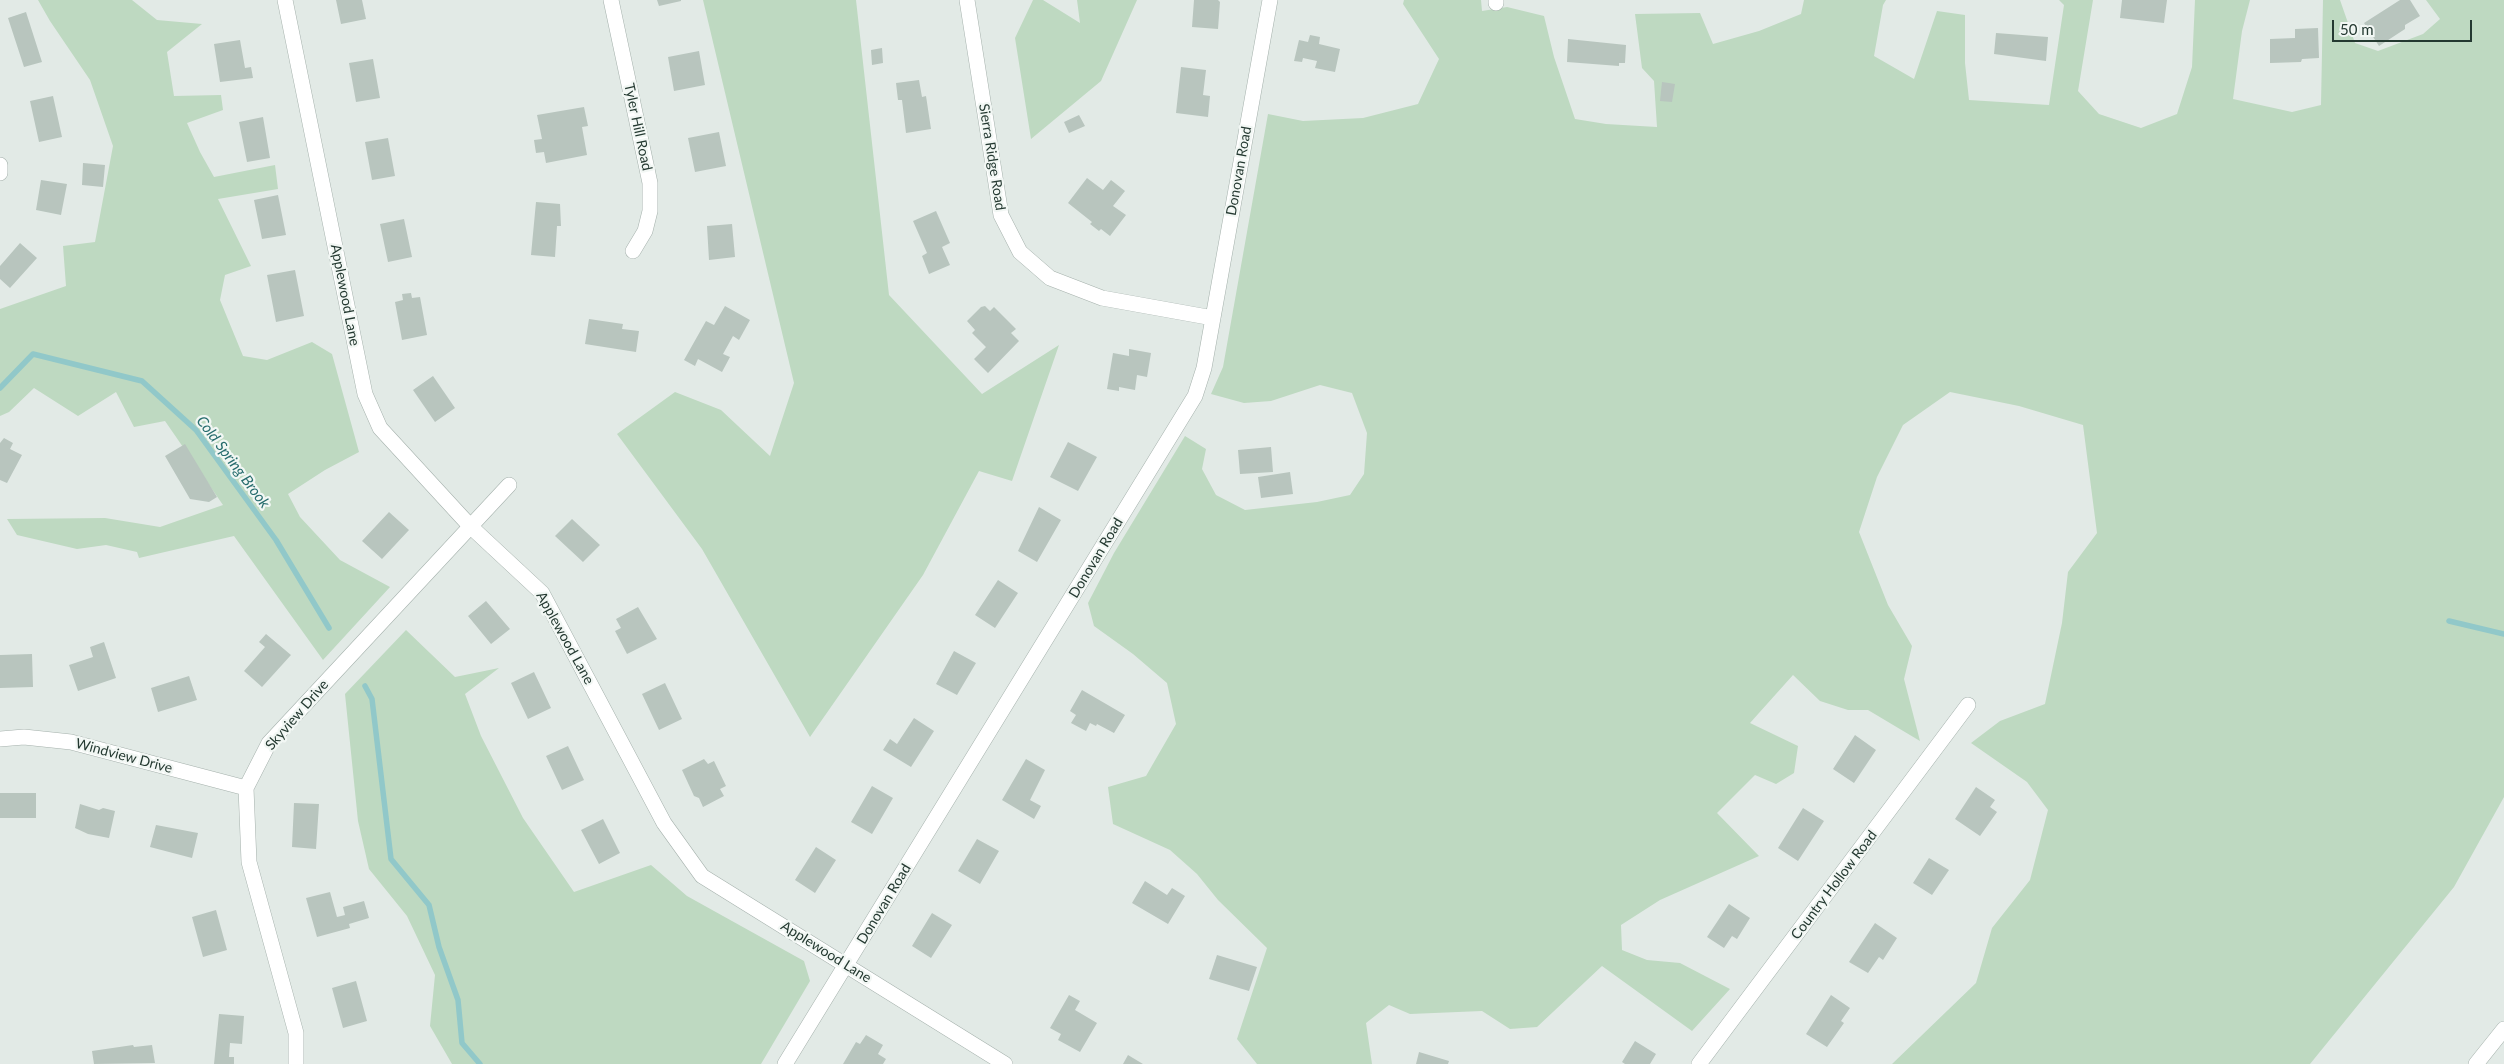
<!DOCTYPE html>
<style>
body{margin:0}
#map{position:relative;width:2504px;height:1064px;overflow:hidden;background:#e2eae6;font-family:Lato,sans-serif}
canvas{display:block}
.scale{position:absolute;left:2332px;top:20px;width:140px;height:22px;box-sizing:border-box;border:2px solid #243931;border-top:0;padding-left:6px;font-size:15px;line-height:18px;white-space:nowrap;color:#243931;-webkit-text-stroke:4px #f2f7f4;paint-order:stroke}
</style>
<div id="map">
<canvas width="2504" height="1064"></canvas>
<div class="scale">50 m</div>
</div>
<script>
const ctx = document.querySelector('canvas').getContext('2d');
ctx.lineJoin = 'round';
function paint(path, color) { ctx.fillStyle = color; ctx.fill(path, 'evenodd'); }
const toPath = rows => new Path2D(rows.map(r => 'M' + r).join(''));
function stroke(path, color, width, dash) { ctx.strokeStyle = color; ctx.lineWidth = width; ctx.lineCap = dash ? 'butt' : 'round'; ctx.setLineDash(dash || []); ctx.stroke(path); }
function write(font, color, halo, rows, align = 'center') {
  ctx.font = font + ' Lato,sans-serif'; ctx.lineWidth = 4.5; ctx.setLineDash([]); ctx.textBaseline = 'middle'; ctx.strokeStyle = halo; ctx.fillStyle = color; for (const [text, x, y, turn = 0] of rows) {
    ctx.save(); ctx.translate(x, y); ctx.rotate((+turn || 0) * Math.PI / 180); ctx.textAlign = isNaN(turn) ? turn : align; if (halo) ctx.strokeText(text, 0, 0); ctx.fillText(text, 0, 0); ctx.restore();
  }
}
const green = toPath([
 [38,0,132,0,157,20,202,24,167,52,174,96,221,95,223,110,187,123,200,152,214,177,275,165,278,189,218,199,251,266,225,275,220,300,243,356,267,360,312,342,332,354,359,452,325,470,288,494,300,517,340,560,390,587,323,660,234,536,139,558,137,552,106,545,77,549,17,535,7,519,105,518,160,527,223,505,165,421,134,427,116,392,78,416,34,388,9,412,0,416,0,309,66,286,63,246,95,242,113,146,90,80,50,21],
 [703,0,856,0,889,295,982,394,1059,345,1012,481,979,471,923,575,810,737,702,549,617,434,675,392,721,410,770,456,794,383],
 [1033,0,1043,0,1080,23,1077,0,1137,0,1101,81,1031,139,1015,38],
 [1404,0,1481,0,1482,11,1507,7,1544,16,1554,57,1575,119,1606,124,1657,127,1654,81,1642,68,1635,14,1700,13,1713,44,1759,31,1801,14,1804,0,1886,0,1883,5,1874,56,1914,79,1937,11,1965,15,1965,63,1969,100,2049,105,2064,5,2059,0,2093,0,2078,91,2099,114,2141,128,2177,114,2192,67,2195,0,2250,0,2242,31,2233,99,2292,112,2321,105,2323,0,2340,0,2355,43,2378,51,2423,34,2440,19,2426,0,2504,0,2504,797,2454,887,2310,1064,1892,1064,1976,983,1992,928,2030,880,2048,810,2027,782,1971,743,2000,721,2045,704,2062,623,2068,572,2097,533,2083,425,2019,406,1950,392,1903,425,1877,477,1859,532,1888,605,1912,646,1904,679,1920,741,1868,710,1848,710,1820,701,1793,675,1750,723,1798,746,1794,773,1776,784,1755,775,1717,813,1759,856,1660,900,1621,925,1622,950,1647,960,1680,963,1730,989,1692,1031,1602,966,1537,1027,1510,1029,1482,1011,1410,1014,1389,1005,1366,1023,1372,1064,1257,1064,1237,1039,1267,948,1218,900,1197,874,1170,850,1113,824,1108,787,1146,776,1176,724,1167,683,1133,654,1094,626,1088,603,1114,553,1185,436,1206,449,1202,469,1216,495,1245,510,1317,502,1350,495,1364,474,1367,433,1352,393,1320,385,1271,401,1244,403,1211,394,1223,367,1268,114,1303,121,1363,118,1418,104,1439,59,1403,4],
 [406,630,455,677,499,668,465,694,481,736,523,818,574,892,651,865,687,896,804,961,810,981,761,1064,452,1064,430,1026,435,975,407,916,369,869,358,821,345,694]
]);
const stream = toPath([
 [0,388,33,354,142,381,196,430,276,540,329,628],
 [2449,621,2504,634],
 [365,686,372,699,391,859,429,905,439,947,458,1000,462,1043,480,1064]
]);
const building = toPath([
 [336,0,362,0,366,19,341,24],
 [657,0,681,0,681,1,659,6],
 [1194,0,1218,0,1220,2,1218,29,1192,27],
 [2122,0,2167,0,2164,23,2120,18],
 [2400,0,2410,0,2420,16,2405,25,2405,29,2379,46,2364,23],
 [26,12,42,62,24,67,8,18],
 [2318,28,2319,58,2302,59,2301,62,2270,63,2270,39,2295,38,2295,29],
 [1996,33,2048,37,2046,61,1994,54],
 [1310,35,1320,37,1319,44,1340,49,1335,72,1315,68,1317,61,1303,58,1302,62,1294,61,1299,40,1308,42],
 [1568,39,1626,45,1625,63,1619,63,1619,66,1567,62],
 [240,40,245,68,251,67,253,78,220,82,214,44],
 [882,48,883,63,872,65,871,50],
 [699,51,705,85,674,91,668,57],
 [373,59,380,98,356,102,349,63],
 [1181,67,1206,70,1203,95,1210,96,1208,117,1176,113],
 [919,80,922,97,926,96,931,129,906,133,902,100,898,100,896,83],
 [1662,82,1675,84,1672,102,1660,101],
 [53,96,62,137,39,142,30,101],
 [584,107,588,126,582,127,587,155,546,163,544,152,536,153,534,140,542,139,537,115],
 [1079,115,1085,126,1069,133,1064,122],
 [263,117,270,158,247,162,239,122],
 [719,132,726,166,695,172,688,138],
 [388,138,395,176,372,180,365,142],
 [83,163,105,165,103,187,82,185],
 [1087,178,1103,190,1111,180,1125,191,1113,206,1126,215,1110,236,1101,229,1099,231,1090,224,1092,222,1068,203],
 [41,180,67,184,61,215,36,210],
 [278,195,286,235,262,239,254,200],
 [536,202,560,204,561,226,557,226,555,257,531,255],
 [936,211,950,243,942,247,950,265,929,274,922,256,927,253,913,221],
 [404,219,412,257,388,262,380,224],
 [732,224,735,257,709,260,707,226],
 [20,243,37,258,10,288,0,279,0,266],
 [295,270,304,316,276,322,267,275],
 [411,293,412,298,420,297,427,335,402,340,395,302,403,300,402,294],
 [725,306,750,320,739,340,733,336,723,354,730,357,722,372,698,359,695,366,684,360,706,321,714,325],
 [985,306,990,311,994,307,1016,329,1011,333,1019,341,988,373,974,359,986,347,972,333,975,330,967,321,981,307],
 [589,319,623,324,622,329,639,331,636,352,585,344],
 [1129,349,1151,353,1147,377,1137,375,1135,390,1119,387,1119,391,1107,389,1113,353,1129,356],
 [433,376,455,408,435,422,413,390],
 [4,438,13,443,10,449,22,455,7,483,0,480,0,443],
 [1068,442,1097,457,1078,491,1050,477],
 [185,444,217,497,209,502,190,499,165,456],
 [1271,447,1273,472,1240,474,1238,450],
 [1290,472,1293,494,1261,498,1258,477],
 [1039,507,1061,520,1037,562,1018,551],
 [389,512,409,530,382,559,362,541],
 [572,519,600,545,583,562,555,536],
 [998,580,1018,593,995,628,975,615],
 [486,601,510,629,491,644,468,616],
 [638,607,657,639,627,654,615,631,621,628,616,619],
 [266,634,291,655,262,687,244,671,265,647,259,642],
 [104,642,116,678,78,691,69,665,93,657,90,647],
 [954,651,976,663,957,695,936,684],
 [32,654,33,687,0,688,0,655],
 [534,672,551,708,528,719,511,683],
 [189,676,197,700,158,712,151,688],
 [665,683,682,719,659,730,642,694],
 [1082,690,1125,715,1114,733,1097,724,1096,726,1090,723,1086,731,1071,723,1076,715,1070,711],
 [914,718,934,731,911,767,883,750,890,739,897,744],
 [1855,735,1876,750,1854,783,1833,769],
 [568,746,584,780,562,790,546,756],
 [704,759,708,764,714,761,726,786,720,789,724,796,703,807,699,798,694,796,682,770],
 [1026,759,1045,770,1030,800,1041,806,1034,819,1002,800],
 [872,786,893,798,872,834,851,822],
 [1976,787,1995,800,1990,807,1997,812,1980,836,1955,819],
 [0,793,36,793,36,818,0,818],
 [294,803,319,804,316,849,292,847],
 [80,804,99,810,103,808,115,811,109,838,88,834,75,828],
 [1803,808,1824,821,1798,861,1778,848],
 [603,819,620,853,599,864,581,830],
 [156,825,198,833,192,858,150,847],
 [977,839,999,851,980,884,958,871],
 [816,847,836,860,815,893,795,880],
 [1929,858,1949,870,1932,895,1913,883],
 [1145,881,1167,895,1172,888,1185,896,1168,924,1132,903],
 [330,892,337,917,345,915,343,907,364,901,369,918,349,924,350,928,317,937,306,898],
 [1729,904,1750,918,1737,939,1732,936,1724,948,1707,937],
 [216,910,227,950,203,957,192,917],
 [932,913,952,925,931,958,912,946],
 [1875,923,1897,938,1883,960,1879,957,1868,973,1849,962],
 [1217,955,1257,967,1249,991,1209,979],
 [356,981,367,1021,343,1028,332,988],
 [1069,995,1080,1001,1075,1010,1097,1023,1080,1052,1058,1040,1061,1034,1050,1028],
 [1831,995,1850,1008,1841,1021,1844,1023,1827,1047,1806,1034],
 [219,1014,244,1016,242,1044,230,1043,229,1057,234,1057,234,1064,214,1064],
 [866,1035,883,1045,878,1054,886,1059,883,1064,843,1064,856,1042,860,1044],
 [1635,1041,1656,1054,1650,1064,1625,1064,1622,1062],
 [133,1045,134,1047,152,1045,155,1063,94,1064,92,1051],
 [1419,1052,1449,1061,1448,1064,1416,1064],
 [1128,1055,1143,1064,1123,1064]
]);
const street = toPath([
 [285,0,365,394,380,428,470,526,542,593,664,823,702,876,1005,1064],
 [611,0,650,183,650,211,645,231,633,251],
 [967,0,1001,215,1020,252,1050,278,1102,298,1213,318],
 [1496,0,1496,3],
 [0,165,0,173],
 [0,739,24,737,71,742,246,788],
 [296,1064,296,1033,249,862,246,788,269,743,509,485],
 [785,1064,1195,396,1204,368,1270,0],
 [1699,1064,1968,705],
 [2476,1064,2504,1029]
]);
const streetNames = [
 ["Tyler Hill Road",638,127,78],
 ["Sierra Ridge Road",992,157,81],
 ["Donovan Road",1239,171,-80],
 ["Applewood Lane",345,295,79],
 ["Donovan Road",1096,558,-59],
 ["Applewood Lane",565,638,61],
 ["Skyview Drive",297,715,-49],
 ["Windview Drive",124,756,15],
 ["Country Hollow Road",1834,885,-53],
 ["Donovan Road",884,904,-59],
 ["Applewood Lane",826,952,32]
];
const waterNames = [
 ["Cold Spring Brook",233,462,53]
];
paint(green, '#bed9c1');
stroke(stream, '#91c8c9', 5.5);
paint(building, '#b8c5be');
stroke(street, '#a5b1ac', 16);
stroke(street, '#fff', 15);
write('14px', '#243931', '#f2f7f4', streetNames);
write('italic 15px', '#266c6d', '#f2f7f4', waterNames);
</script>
